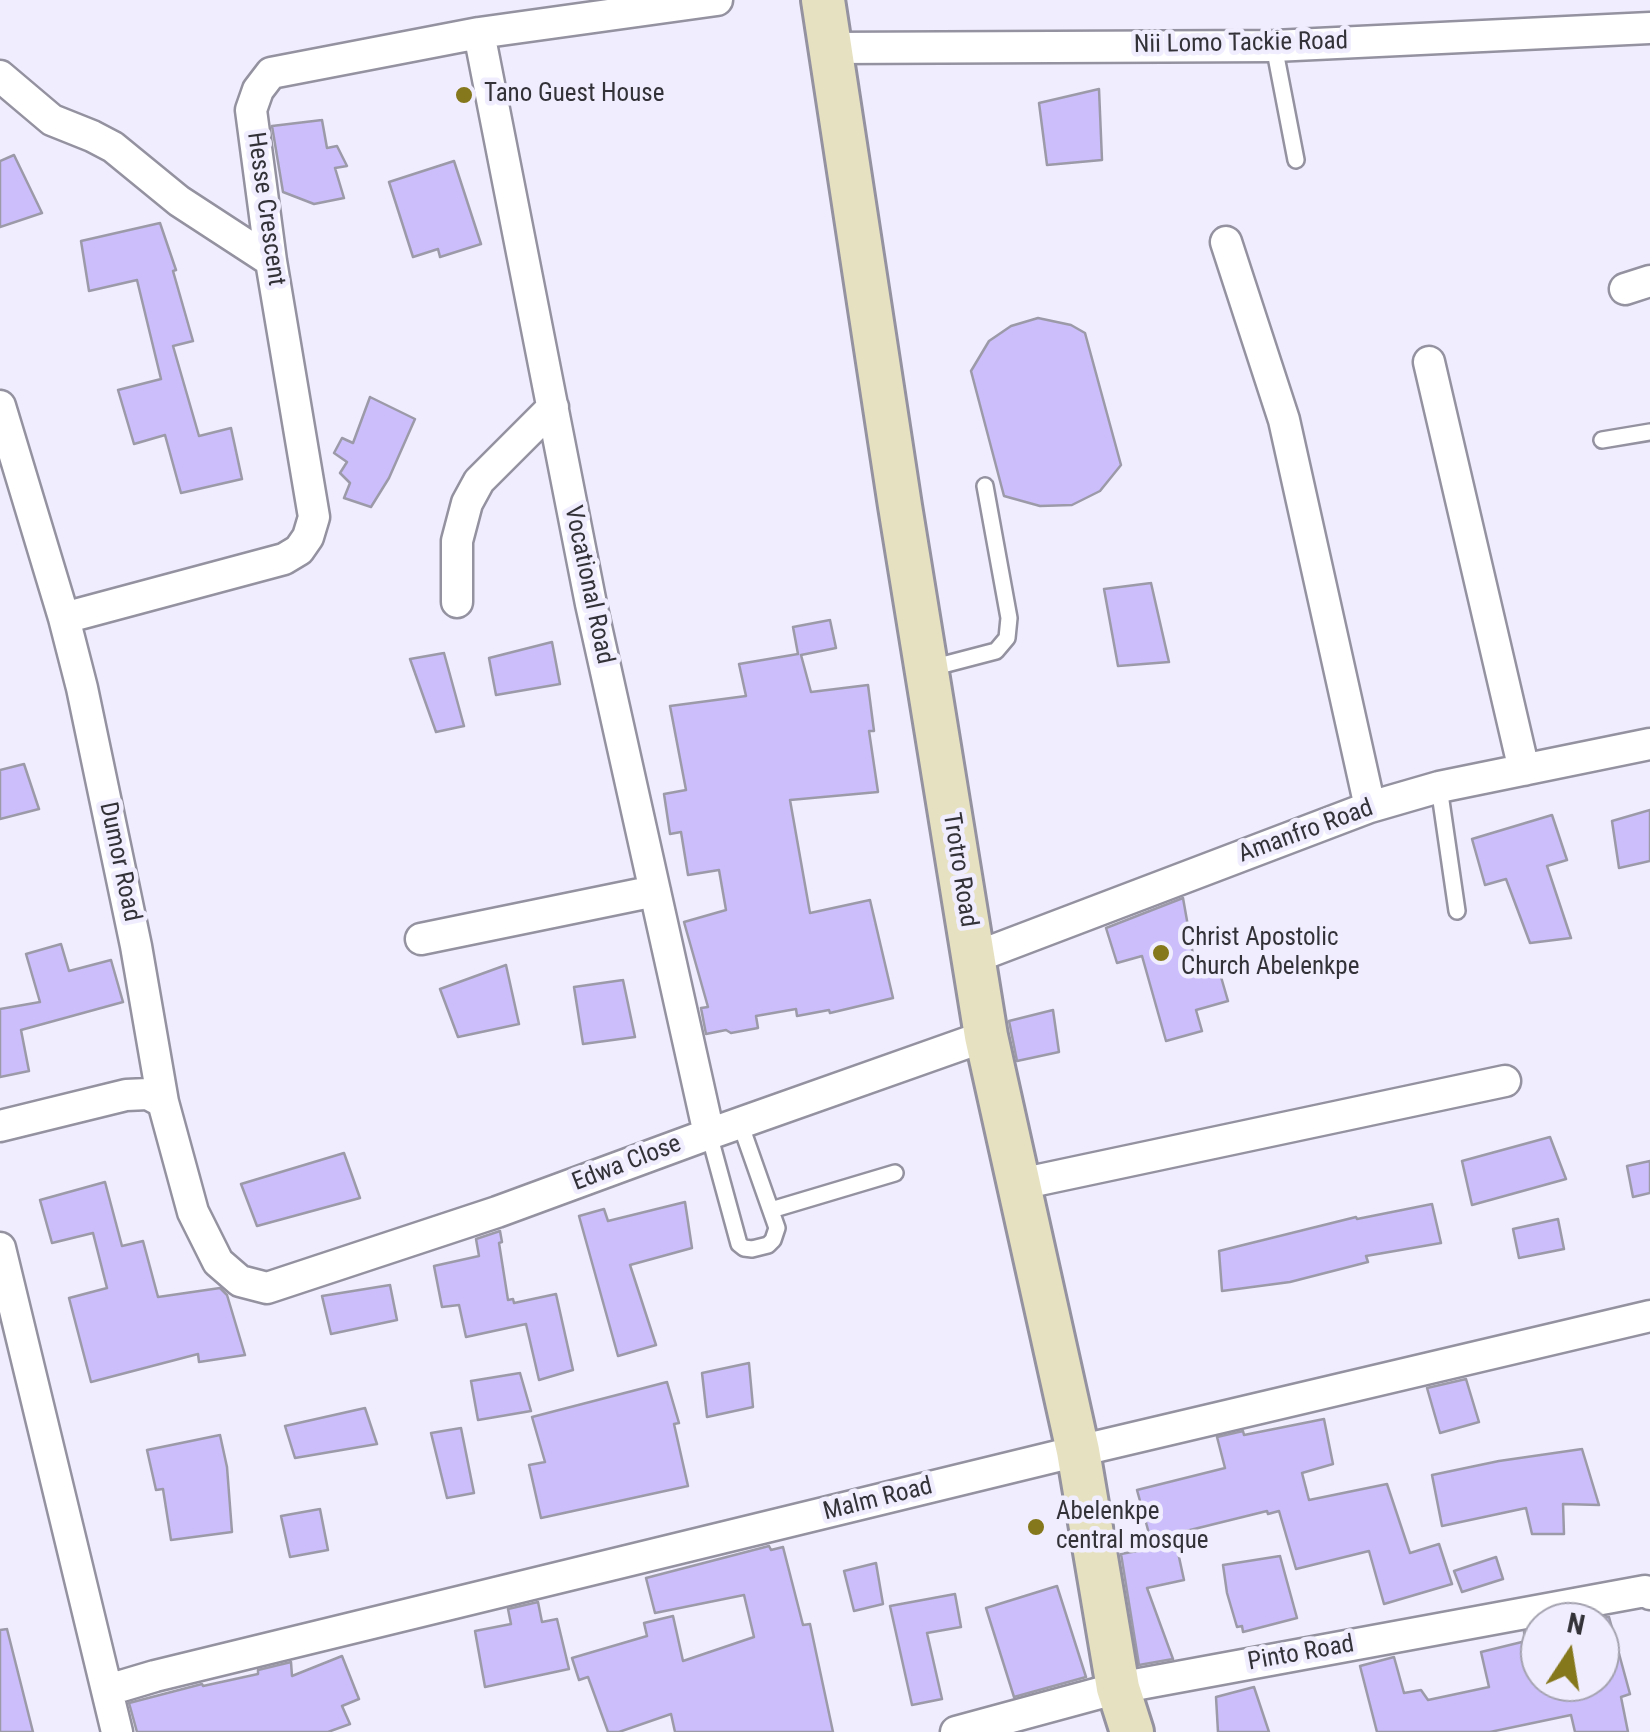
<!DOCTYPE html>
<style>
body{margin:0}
#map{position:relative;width:1650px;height:1732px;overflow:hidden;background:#f0edfe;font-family:"Roboto Condensed",sans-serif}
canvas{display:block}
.north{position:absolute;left:1520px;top:1602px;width:100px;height:100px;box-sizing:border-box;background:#f0edfe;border:2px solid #a4a2af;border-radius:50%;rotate:12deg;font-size:28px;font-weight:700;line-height:40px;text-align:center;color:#333238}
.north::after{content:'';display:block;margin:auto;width:35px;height:45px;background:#85771b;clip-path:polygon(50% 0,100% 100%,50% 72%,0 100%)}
</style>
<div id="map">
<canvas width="1650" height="1732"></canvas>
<div class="north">N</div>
</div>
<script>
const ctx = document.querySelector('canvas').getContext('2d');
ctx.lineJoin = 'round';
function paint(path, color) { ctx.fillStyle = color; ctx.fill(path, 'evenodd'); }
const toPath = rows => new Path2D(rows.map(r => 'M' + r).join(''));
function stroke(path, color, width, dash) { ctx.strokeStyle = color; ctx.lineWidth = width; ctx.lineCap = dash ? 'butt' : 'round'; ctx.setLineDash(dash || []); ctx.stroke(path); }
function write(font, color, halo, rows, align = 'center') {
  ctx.font = font + ' "Roboto Condensed",sans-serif'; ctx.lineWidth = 9; ctx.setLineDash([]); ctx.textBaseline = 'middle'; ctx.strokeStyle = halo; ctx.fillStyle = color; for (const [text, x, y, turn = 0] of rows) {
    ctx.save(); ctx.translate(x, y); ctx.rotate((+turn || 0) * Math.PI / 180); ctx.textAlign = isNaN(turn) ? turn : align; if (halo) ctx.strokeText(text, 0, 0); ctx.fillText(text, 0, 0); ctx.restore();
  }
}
const building = toPath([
 [1099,89,1102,160,1047,165,1039,103,1099,89],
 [322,120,327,148,337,146,347,166,335,168,344,198,314,204,283,192,272,126,322,120],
 [14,155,42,213,0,227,0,161,14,155],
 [454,161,481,244,440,257,438,249,413,257,389,182,454,161],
 [160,223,176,270,173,271,193,341,173,346,199,436,231,428,242,479,181,493,165,435,134,444,118,390,161,379,137,280,89,291,81,241,160,223],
 [1038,318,1071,325,1085,333,1121,465,1100,491,1072,505,1040,506,1004,496,971,371,989,341,1011,326,1038,318],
 [370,397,415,419,389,478,371,507,344,498,350,483,340,473,347,462,334,453,342,438,353,443,370,397],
 [1151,583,1169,662,1118,666,1104,589,1151,583],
 [830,620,836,648,801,655,811,692,868,685,874,731,869,731,878,792,790,800,810,913,870,900,893,998,830,1013,829,1010,797,1016,796,1009,756,1016,758,1028,731,1033,726,1030,706,1034,701,1008,708,1007,684,922,726,910,719,870,688,875,681,832,670,834,664,794,686,790,670,706,746,696,739,664,798,654,793,627,830,620],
 [552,642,560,684,496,695,489,658,552,642],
 [444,653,464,726,436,732,410,659,444,653],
 [24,764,39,809,0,819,0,770,24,764],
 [1650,810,1650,861,1619,868,1612,821,1650,810],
 [1552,815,1567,860,1547,866,1571,938,1530,943,1506,879,1485,885,1472,839,1552,815],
 [1183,898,1197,977,1219,970,1228,1001,1196,1010,1202,1031,1166,1041,1142,956,1117,963,1106,928,1183,898],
 [61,944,69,971,111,960,123,1002,21,1030,29,1071,0,1077,0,1009,40,1002,26,954,61,944],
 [506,965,519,1024,458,1037,440,989,506,965],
 [623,980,635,1037,583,1044,574,987,623,980],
 [1053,1010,1059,1052,1017,1061,1009,1021,1053,1010],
 [1550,1137,1566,1179,1472,1205,1462,1161,1550,1137],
 [344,1153,360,1198,257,1226,241,1184,344,1153],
 [1650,1161,1650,1193,1633,1197,1627,1166,1650,1161],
 [105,1182,122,1246,143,1241,158,1297,220,1288,227,1295,245,1355,199,1362,198,1354,91,1382,69,1298,107,1288,93,1233,52,1243,40,1200,105,1182],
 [685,1202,692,1248,630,1265,656,1345,618,1356,579,1216,604,1209,608,1221,685,1202],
 [1432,1204,1441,1243,1366,1256,1368,1262,1290,1282,1222,1291,1219,1251,1356,1217,1357,1219,1432,1204],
 [1558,1219,1564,1249,1519,1258,1513,1229,1558,1219],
 [500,1231,502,1242,499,1243,508,1300,513,1299,514,1303,556,1294,573,1370,539,1380,526,1324,466,1337,459,1305,442,1307,434,1266,479,1256,476,1239,500,1231],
 [390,1285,397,1320,331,1334,322,1296,390,1285],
 [749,1363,753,1407,707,1417,702,1373,749,1363],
 [520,1373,531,1411,478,1420,471,1381,520,1373],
 [1466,1379,1479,1422,1440,1433,1427,1388,1466,1379],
 [667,1382,679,1423,674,1424,688,1486,541,1518,529,1465,545,1462,532,1417,667,1382],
 [365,1408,377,1444,295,1458,285,1426,365,1408],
 [1324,1419,1333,1464,1302,1473,1309,1500,1387,1484,1410,1553,1439,1544,1452,1584,1384,1604,1369,1551,1296,1569,1279,1511,1268,1514,1267,1511,1174,1534,1184,1580,1147,1588,1173,1659,1139,1665,1121,1554,1153,1548,1137,1490,1225,1468,1217,1437,1243,1431,1244,1435,1324,1419],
 [461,1428,474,1493,447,1498,431,1433,461,1428],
 [220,1435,227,1467,232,1532,171,1540,163,1489,156,1490,147,1450,220,1435],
 [1582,1449,1599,1505,1563,1504,1564,1534,1532,1534,1526,1508,1442,1526,1432,1475,1499,1461,1582,1449],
 [320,1509,328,1550,290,1557,281,1516,320,1509],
 [769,1546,771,1550,783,1547,803,1625,810,1624,833,1732,675,1732,671,1714,619,1732,608,1732,588,1677,579,1680,572,1658,647,1636,644,1623,673,1616,683,1661,754,1637,744,1595,655,1613,646,1578,769,1546],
 [1280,1556,1297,1618,1243,1632,1242,1626,1237,1627,1227,1593,1223,1565,1280,1556],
 [1496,1557,1503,1579,1462,1592,1454,1571,1496,1557],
 [876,1563,883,1604,854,1611,844,1571,876,1563],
 [1057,1586,1086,1677,1014,1697,986,1608,1057,1586],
 [955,1594,961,1627,927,1633,942,1699,912,1705,890,1606,955,1594],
 [538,1602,542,1622,557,1619,569,1669,485,1687,475,1631,511,1624,508,1609,538,1602],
 [1609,1617,1630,1694,1621,1697,1628,1732,1575,1732,1571,1715,1490,1732,1377,1732,1360,1666,1394,1657,1404,1693,1421,1690,1428,1700,1489,1687,1481,1652,1526,1641,1524,1632,1540,1629,1540,1682,1600,1682,1600,1618,1609,1617],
 [7,1629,33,1732,0,1732,0,1630,7,1629],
 [342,1656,359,1699,342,1706,350,1724,328,1732,137,1732,129,1703,202,1684,203,1686,258,1674,258,1670,291,1662,292,1676,342,1656],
 [1254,1687,1269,1732,1218,1732,1216,1697,1254,1687]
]);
const lane = toPath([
 [1274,46,1296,160],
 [1602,440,1650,432],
 [931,668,996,651,1007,638,1009,618,985,486],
 [1439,787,1457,911],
 [709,1134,739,1244,744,1248,752,1249,768,1245,773,1240,777,1228,740,1123],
 [771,1210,895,1173]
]);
const street = toPath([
 [479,33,591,604,709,1134],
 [831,48,1274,46,1650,28],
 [0,76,52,120,92,136,113,147,179,201,271,261],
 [1226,242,1284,420,1370,807],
 [1625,289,1650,281],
 [1429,362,1524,770],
 [0,406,64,618,82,688,136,946,163,1102,193,1212,218,1262,240,1281,267,1288,497,1212,709,1134,986,1036],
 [457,602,457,541,467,503,479,481,553,407],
 [64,618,284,559,299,550,308,537,314,517,271,261,251,110,258,90,271,73,479,33,717,0],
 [421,939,655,891],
 [973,958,1370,807,1439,787,1650,744],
 [0,1126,126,1095,148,1094,163,1102],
 [1020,1184,1505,1081],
 [0,1248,117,1732],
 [108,1690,155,1676,1078,1451,1650,1316],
 [956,1732,1118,1688,1645,1591,1650,1594]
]);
const secondary = toPath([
 [823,0,900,506,986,1036,1078,1451,1118,1688,1132,1732]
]);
const markers = [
 [464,95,10,"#85771b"],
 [1161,953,10,"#85771b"],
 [1036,1527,10,"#85771b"]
];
const streetNames = [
 ["Nii Lomo Tackie Road",1241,44,-1],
 ["Hesse Crescent",265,209,82],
 ["Vocational Road",588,585,78],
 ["Amanfro Road",1306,832,-20],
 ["Dumor Road",119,862,78],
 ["Trotro Road",959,870,81],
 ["Edwa Close",627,1164,-21],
 ["Malm Road",878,1500,-14],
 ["Pinto Road",1301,1654,-10]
];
const poiNames = [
 ["Tano Guest House",484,95],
 ["Christ Apostolic",1181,939],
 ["Church Abelenkpe",1181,968],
 ["Abelenkpe",1056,1513],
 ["central mosque",1056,1542]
];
paint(building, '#cbbefb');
stroke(building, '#9c9aa9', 2.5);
stroke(lane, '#9491a0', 20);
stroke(street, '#9491a0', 35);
stroke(secondary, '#9491a0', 48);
stroke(lane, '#fff', 15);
stroke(street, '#fff', 30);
stroke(secondary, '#e6e1c0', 42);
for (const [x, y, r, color] of markers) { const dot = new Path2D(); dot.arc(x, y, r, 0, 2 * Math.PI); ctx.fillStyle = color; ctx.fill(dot); stroke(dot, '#f0edfe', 4); }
write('25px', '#333238', '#f0edfe', streetNames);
write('25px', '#333238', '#f0edfe', poiNames, 'left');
</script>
